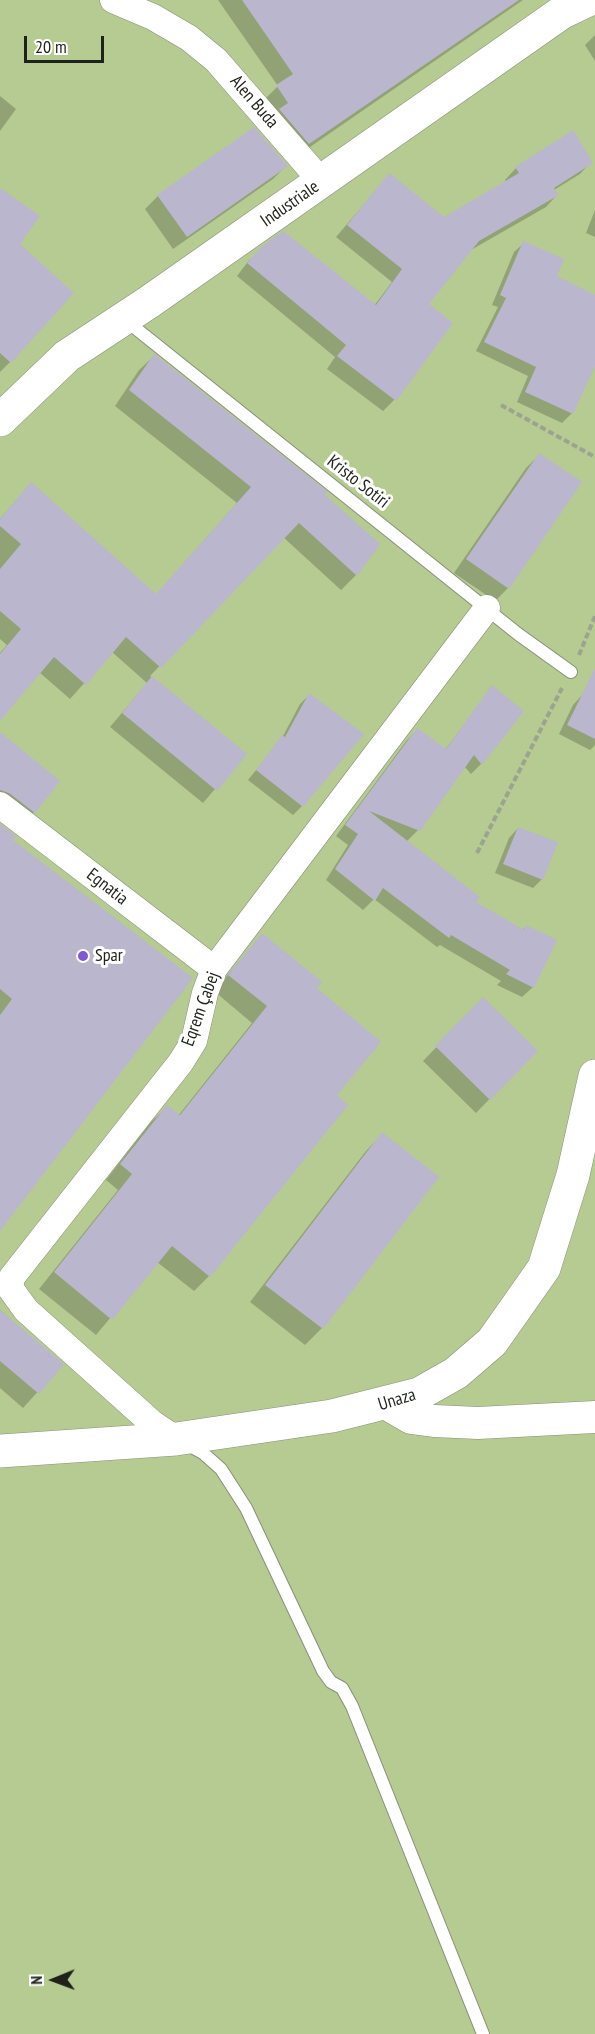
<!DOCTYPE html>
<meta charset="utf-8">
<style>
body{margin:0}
#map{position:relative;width:595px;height:2034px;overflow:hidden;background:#edf6dd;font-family:"PT Sans Narrow",sans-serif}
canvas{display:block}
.north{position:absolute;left:24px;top:1950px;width:60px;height:60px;-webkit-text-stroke:4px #fff;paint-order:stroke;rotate:269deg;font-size:16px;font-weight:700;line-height:24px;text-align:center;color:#1f221a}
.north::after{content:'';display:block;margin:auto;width:21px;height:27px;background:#1f221a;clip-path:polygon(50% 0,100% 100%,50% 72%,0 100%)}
.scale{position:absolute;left:24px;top:36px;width:80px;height:27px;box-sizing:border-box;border:3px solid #1f221a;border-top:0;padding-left:8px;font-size:18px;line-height:21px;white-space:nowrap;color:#1f221a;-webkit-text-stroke:4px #fff;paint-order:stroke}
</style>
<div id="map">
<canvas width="595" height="2034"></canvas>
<div class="north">N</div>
<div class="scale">20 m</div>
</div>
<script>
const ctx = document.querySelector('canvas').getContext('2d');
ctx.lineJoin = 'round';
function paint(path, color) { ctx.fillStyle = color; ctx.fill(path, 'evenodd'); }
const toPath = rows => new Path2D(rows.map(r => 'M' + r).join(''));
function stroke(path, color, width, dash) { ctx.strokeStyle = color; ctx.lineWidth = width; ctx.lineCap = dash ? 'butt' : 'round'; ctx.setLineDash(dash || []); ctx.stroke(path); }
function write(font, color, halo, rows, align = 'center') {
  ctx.font = font + ' "PT Sans Narrow",sans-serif'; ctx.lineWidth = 6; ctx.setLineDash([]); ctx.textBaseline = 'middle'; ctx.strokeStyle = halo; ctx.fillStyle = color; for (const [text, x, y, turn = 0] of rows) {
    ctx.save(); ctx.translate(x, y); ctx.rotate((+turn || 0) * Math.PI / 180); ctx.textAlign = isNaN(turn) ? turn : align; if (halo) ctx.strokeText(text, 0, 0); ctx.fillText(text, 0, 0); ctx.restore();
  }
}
const green = toPath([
 [0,0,595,0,595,2034,0,2034]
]);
const shadow = toPath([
 [218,0,523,0,294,158,263,101,278,86],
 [595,35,595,61,585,45],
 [0,96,16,109,0,131],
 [591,162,580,174,554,190,557,195,546,207,471,250,427,305,394,400,383,411,327,369,335,357,237,276,250,259,374,306,392,282,336,237,389,175,443,219,506,182,505,180,516,168],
 [286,166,273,179,173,249,145,209,158,196],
 [0,189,18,244,10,362,0,372],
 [595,210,595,237,586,233],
 [524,243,555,276,595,296,595,362,572,413,562,423,517,402,528,376,476,351,498,307,492,305,514,252],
 [154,356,323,495,378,544,356,575,341,590,283,537,150,676,245,754,203,803,110,727,147,683,112,652,70,699,39,672,0,717,0,653,7,645,0,639,0,519,17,499,155,596,237,503,115,406,139,370],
 [539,455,508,588,495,601,454,573,526,468],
 [492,687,481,764,471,774,464,766,418,830,406,842,474,903,522,931,526,927,533,987,522,997,497,985,501,981,440,945,437,947,374,899,363,910,326,880,348,845,336,836,407,740,417,730,445,750],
 [309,695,302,806,293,815,248,780,282,738,300,704],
 [582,695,595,702,595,745,590,750,559,734,573,705],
 [0,739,34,812,25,821,0,801],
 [0,826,11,840,191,978,0,1229],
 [518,828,542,879,533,888,495,873,509,838],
 [262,935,315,988,335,1096,209,1276,194,1291,157,1262,96,1335,39,1289,118,1190,106,1180,151,1122,167,1107,178,1116,252,1023,214,991],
 [483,999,536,1051,476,1113,423,1061],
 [382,1134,437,1177,322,1328,305,1345,250,1302,366,1151],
 [0,1310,62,1365,23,1408,0,1388]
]);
const building = toPath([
 [242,0,519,0,309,144,279,109,288,103,276,85,293,74],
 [254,127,288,166,187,237,157,195],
 [573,130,593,163,554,188,559,195,479,241,429,304,453,323,396,401,337,356,346,345,247,263,262,246,283,231,376,305,402,269,347,225,389,173,444,217,519,173,515,167],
 [0,188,40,216,20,244,74,293,11,363,0,353],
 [523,241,564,259,557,276,595,295,595,366,573,414,525,392,536,367,484,342,506,298,500,295],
 [154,354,328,492,325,495,380,544,357,576,299,523,161,668,126,637,86,685,54,657,0,721,0,654,21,629,0,611,0,569,21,544,0,526,0,519,31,482,156,594,251,487,129,390],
 [539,453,582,482,509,589,466,559],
 [595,668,595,739,567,725],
 [152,676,247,754,217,791,122,713],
 [492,685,524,711,482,765,474,755,420,831,369,811,480,897,476,902,524,930,526,925,557,940,534,988,506,974,510,970,451,935,449,938,383,888,375,901,335,869,358,834,345,825,417,728,446,749],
 [309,693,364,734,303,807,256,770,282,735,285,737],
 [0,732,60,781,35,813,9,793,0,790],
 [0,824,16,836,13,840,193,978,0,1231,0,1015,12,999,0,989],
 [518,827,558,842,543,880,503,864],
 [262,933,322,982,317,988,381,1042,337,1095,348,1105,210,1277,172,1246,112,1320,54,1272,132,1174,120,1164,167,1105,180,1115,267,1006,228,975],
 [483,997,538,1051,490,1100,435,1046],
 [382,1132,439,1177,323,1329,265,1285],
 [0,1310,64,1364,39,1394,0,1361]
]);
const path = toPath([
 [501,405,595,457],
 [579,655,595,616],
 [477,853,562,688]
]);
const service = toPath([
 [124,319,518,634,571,672],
 [188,1445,203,1453,221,1469,246,1508,323,1671,331,1682,342,1688,352,1706,483,2034]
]);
const minor = toPath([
 [113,0,153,17,189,38,216,60,322,182],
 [0,805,214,969],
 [176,1439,152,1423,26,1310,10,1288,12,1277,181,1062,194,1041,205,993,214,969,487,608]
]);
const tertiary = toPath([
 [387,1404,411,1418,434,1421,478,1423,595,1417]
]);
const secondary = toPath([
 [0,420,67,356,149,302,561,13,588,0],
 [0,1451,176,1439,332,1416,419,1394,456,1373,492,1342,544,1268,573,1175,595,1076]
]);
const markers = [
 [83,956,6,"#7f58d2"]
];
const streetNames = [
 ["Alen Buda",254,102,49],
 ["Industriale",290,204,-35],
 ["Kristo Sotiri",358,482,38],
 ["Egnatia",107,887,38],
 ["Eqrem Çabej",201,1009,-70],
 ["Unaza",397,1400,-17]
];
const poiNames = [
 ["Spar",95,956]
];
paint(green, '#b6cb91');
paint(shadow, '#0003');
paint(building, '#bab6cd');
stroke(service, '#88907a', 14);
stroke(minor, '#88907a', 27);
stroke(tertiary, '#88907a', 33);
stroke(secondary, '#88907a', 34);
stroke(path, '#9ca390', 4, [6, 3]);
stroke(service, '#fff', 12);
stroke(minor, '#fff', 26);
stroke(tertiary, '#fff', 32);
stroke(secondary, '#fff', 33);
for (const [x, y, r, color] of markers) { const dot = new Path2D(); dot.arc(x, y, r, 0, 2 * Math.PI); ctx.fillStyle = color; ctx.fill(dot); stroke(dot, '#fff', 2); }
write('18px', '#1f221a', '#fff', streetNames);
write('18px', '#1f221a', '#fff', poiNames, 'left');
</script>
